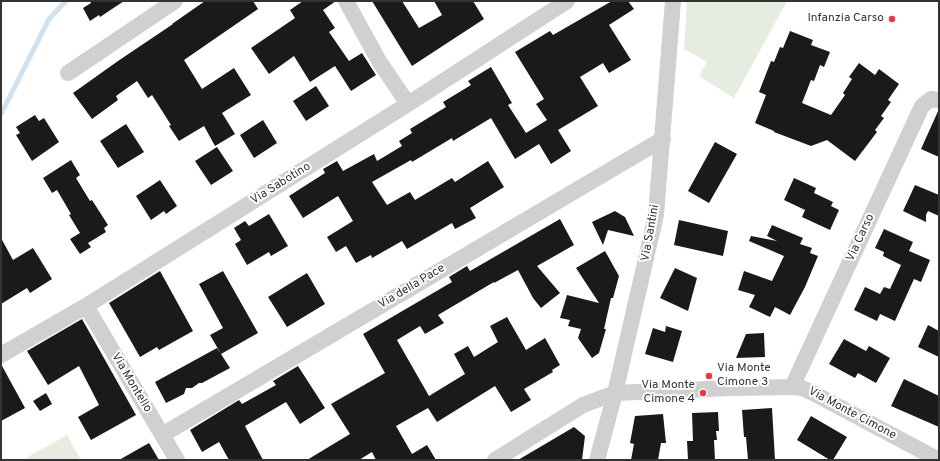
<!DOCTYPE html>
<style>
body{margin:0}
#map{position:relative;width:940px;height:461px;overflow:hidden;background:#fff;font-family:Overpass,sans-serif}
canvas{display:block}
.frame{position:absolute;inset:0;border:2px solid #333;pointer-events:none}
</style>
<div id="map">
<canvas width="940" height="461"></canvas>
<div class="frame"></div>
</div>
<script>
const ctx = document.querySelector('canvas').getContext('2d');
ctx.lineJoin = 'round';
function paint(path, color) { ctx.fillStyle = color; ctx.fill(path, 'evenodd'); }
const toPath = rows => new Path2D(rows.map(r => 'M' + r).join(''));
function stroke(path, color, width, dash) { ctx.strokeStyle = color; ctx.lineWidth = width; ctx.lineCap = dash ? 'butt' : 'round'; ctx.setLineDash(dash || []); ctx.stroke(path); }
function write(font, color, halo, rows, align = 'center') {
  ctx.font = font + ' Overpass,sans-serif'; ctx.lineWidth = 4; ctx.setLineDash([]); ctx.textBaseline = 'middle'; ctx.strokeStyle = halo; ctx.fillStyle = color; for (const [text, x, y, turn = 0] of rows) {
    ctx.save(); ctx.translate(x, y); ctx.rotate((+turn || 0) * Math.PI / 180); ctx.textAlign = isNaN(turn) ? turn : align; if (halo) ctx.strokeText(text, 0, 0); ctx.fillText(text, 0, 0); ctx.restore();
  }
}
const green = toPath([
 [687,1,787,1,734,98,699,76,707,62,684,49],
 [67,435,81,460,27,460,26,458]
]);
const stream = toPath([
 [1,114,49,19,66,1]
]);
const building = toPath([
 [90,1,124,1,100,17,99,15,90,21,83,8,91,3],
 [205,1,253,1,258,9,184,60,202,89,234,68,251,95,222,113,235,134,215,146,204,126,179,141,169,126,171,125,152,95,148,98,137,81,116,96,118,100,92,119,73,93,118,61,173,24,172,24],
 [303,1,336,1,323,10,335,28,329,32,349,61,362,53,376,75,351,91,335,66,310,82,294,56,269,74,251,48,295,18,290,10],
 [372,1,402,1,419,28,442,15,434,1,473,1,484,19,412,66],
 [612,1,628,1,634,9,609,25,631,60,609,73,603,63,580,77,598,106,558,130,571,151,551,164,539,144,515,159,491,118,453,141,452,138,412,162,411,160,372,182,387,205,410,192,415,200,452,178,455,182,488,161,504,187,470,208,476,218,455,229,452,223,407,249,402,241,372,258,371,255,356,263,346,246,336,252,327,237,353,221,338,196,303,218,289,196,325,173,323,169,337,161,343,171,374,154,377,161,402,146,399,141,412,133,410,129,446,107,443,102,471,85,468,81,491,67,512,103,508,105,526,133,547,120,536,104,544,99,515,52,550,31,553,35],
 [790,31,813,40,811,45,830,52,824,67,820,65,814,81,811,80,802,103,831,115,845,95,843,93,852,79,849,77,859,63,875,75,879,69,899,84,888,100,891,102,881,116,884,118,875,130,877,132,855,161,827,140,811,146,774,132,774,131,755,123,766,95,759,92,771,61,774,62,780,47,783,48],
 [316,86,329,106,306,121,293,101],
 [939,109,939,157,921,149],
 [35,115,39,121,44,118,59,142,32,161,16,135,20,133,16,127],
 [263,120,277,143,254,158,240,135],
 [126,124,144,152,118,168,100,141],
 [715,142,737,154,709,203,688,191],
 [217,147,233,171,211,185,195,161],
 [71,160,80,175,76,178,90,201,92,200,108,225,104,228,106,232,88,243,91,247,80,254,70,239,80,233,69,215,71,214,57,190,52,193,43,178],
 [794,178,816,188,814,193,833,202,831,206,839,210,830,230,802,217,805,210,784,200],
 [160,180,177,206,166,214,164,211,151,220,136,196],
 [915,185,939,195,939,216,928,211,926,215,926,222,903,211],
 [615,211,625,217,634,236,608,230,603,245,592,222],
 [269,214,288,246,271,256,269,252,247,265,235,244,241,240,234,228,245,221,249,226],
 [560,219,574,245,537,266,560,293,541,308,533,298,518,270,494,283,494,282,438,315,444,323,425,334,420,326,397,340,429,396,465,374,454,354,468,346,474,357,498,342,490,326,507,317,526,350,545,338,560,365,552,370,553,372,524,389,531,400,511,412,495,386,437,422,428,408,396,426,412,454,427,445,436,460,376,460,372,452,359,460,307,460,350,434,331,404,385,373,363,334,452,282,449,277,467,266,470,271],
 [679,220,728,231,723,256,674,245],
 [772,225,803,238,800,244,812,248,810,253,818,256,805,287,790,315,775,307,770,317,749,307,755,295,738,290,744,271,772,281,784,256,749,241,751,236,777,241,767,236],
 [884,229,913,242,909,251,930,260,921,282,914,279,895,321,880,314,877,321,854,310,865,287,880,294,884,287,890,289,901,265,883,256,884,252,875,248],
 [1,238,13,260,33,248,52,279,30,293,27,288,1,304],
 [605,251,619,276,613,298,611,298,604,329,606,329,599,353,592,358,578,338,581,329,568,326,570,320,560,318,567,295,599,303,576,268],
 [675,268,697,278,688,311,660,298],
 [160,271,193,331,159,350,157,347,140,357,109,303],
 [223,271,258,333,221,354,230,368,202,383,199,383,192,388,186,388,184,394,166,403,155,382,217,348,221,354,210,335,223,328,199,284],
 [307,273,325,304,287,327,268,297],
 [82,319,136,415,91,440,78,417,99,405,79,366,48,385,27,351],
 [928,325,939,331,939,357,918,347],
 [666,326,682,331,673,362,645,354,653,328,665,332],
 [764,333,765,357,736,358,746,334],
 [844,339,866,351,869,346,890,358,876,383,858,373,855,378,829,364],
 [1,364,25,408,1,421],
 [298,366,325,408,300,424,286,402,245,426,263,460,229,460,219,442,202,452,190,430,239,400,242,404,276,385,273,381],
 [904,379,939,396,939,427,891,406],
 [46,393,52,404,40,411,33,401],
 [772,408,775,460,748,460,746,437,744,437,742,410],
 [718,412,719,431,716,431,717,440,714,440,715,460,688,460,687,441,693,441,692,413],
 [663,414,666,443,661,443,658,460,631,460,634,444,630,443,635,416],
 [811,416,847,437,833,460,830,460,797,440],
 [574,427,585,436,582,460,518,460],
 [149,443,159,460,119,460]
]);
const street = toPath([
 [346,1,379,61,408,104],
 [68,73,175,1],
 [86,306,177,460],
 [1,355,86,306,408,104,567,1],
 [792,387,922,106,931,99,939,100],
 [162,435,663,139],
 [495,460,583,405,615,393,731,388,792,387,802,388,813,393,939,460],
 [597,460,615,393,656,215,673,1]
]);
const markers = [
 [892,19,4,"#e63946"],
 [709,376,4,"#e63946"],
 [703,393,4,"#e63946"]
];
const poiNames = [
 ["Infanzia Carso",884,19],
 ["Via Monte",717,369,"left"],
 ["Cimone 3",717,383,"left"],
 ["Via Monte",695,386],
 ["Cimone 4",695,400]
];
const streetNames = [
 ["Via Sabotino",281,184,-32],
 ["Via Santini",651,233,-80],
 ["Via Carso",861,238,-65],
 ["Via della Pace",412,287,-31],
 ["Via Montello",131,383,59],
 ["Via Monte Cimone",852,414,28]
];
paint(green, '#e6ecdf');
stroke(stream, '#cfe2ee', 5);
paint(building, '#1a1a1a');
stroke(street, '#d0d0d0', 16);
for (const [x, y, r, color] of markers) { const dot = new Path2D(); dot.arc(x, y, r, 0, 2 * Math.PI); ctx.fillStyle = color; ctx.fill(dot); stroke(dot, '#fff', 1.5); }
write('12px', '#333', '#fff', poiNames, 'right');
write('12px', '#333', '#fff', streetNames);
</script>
